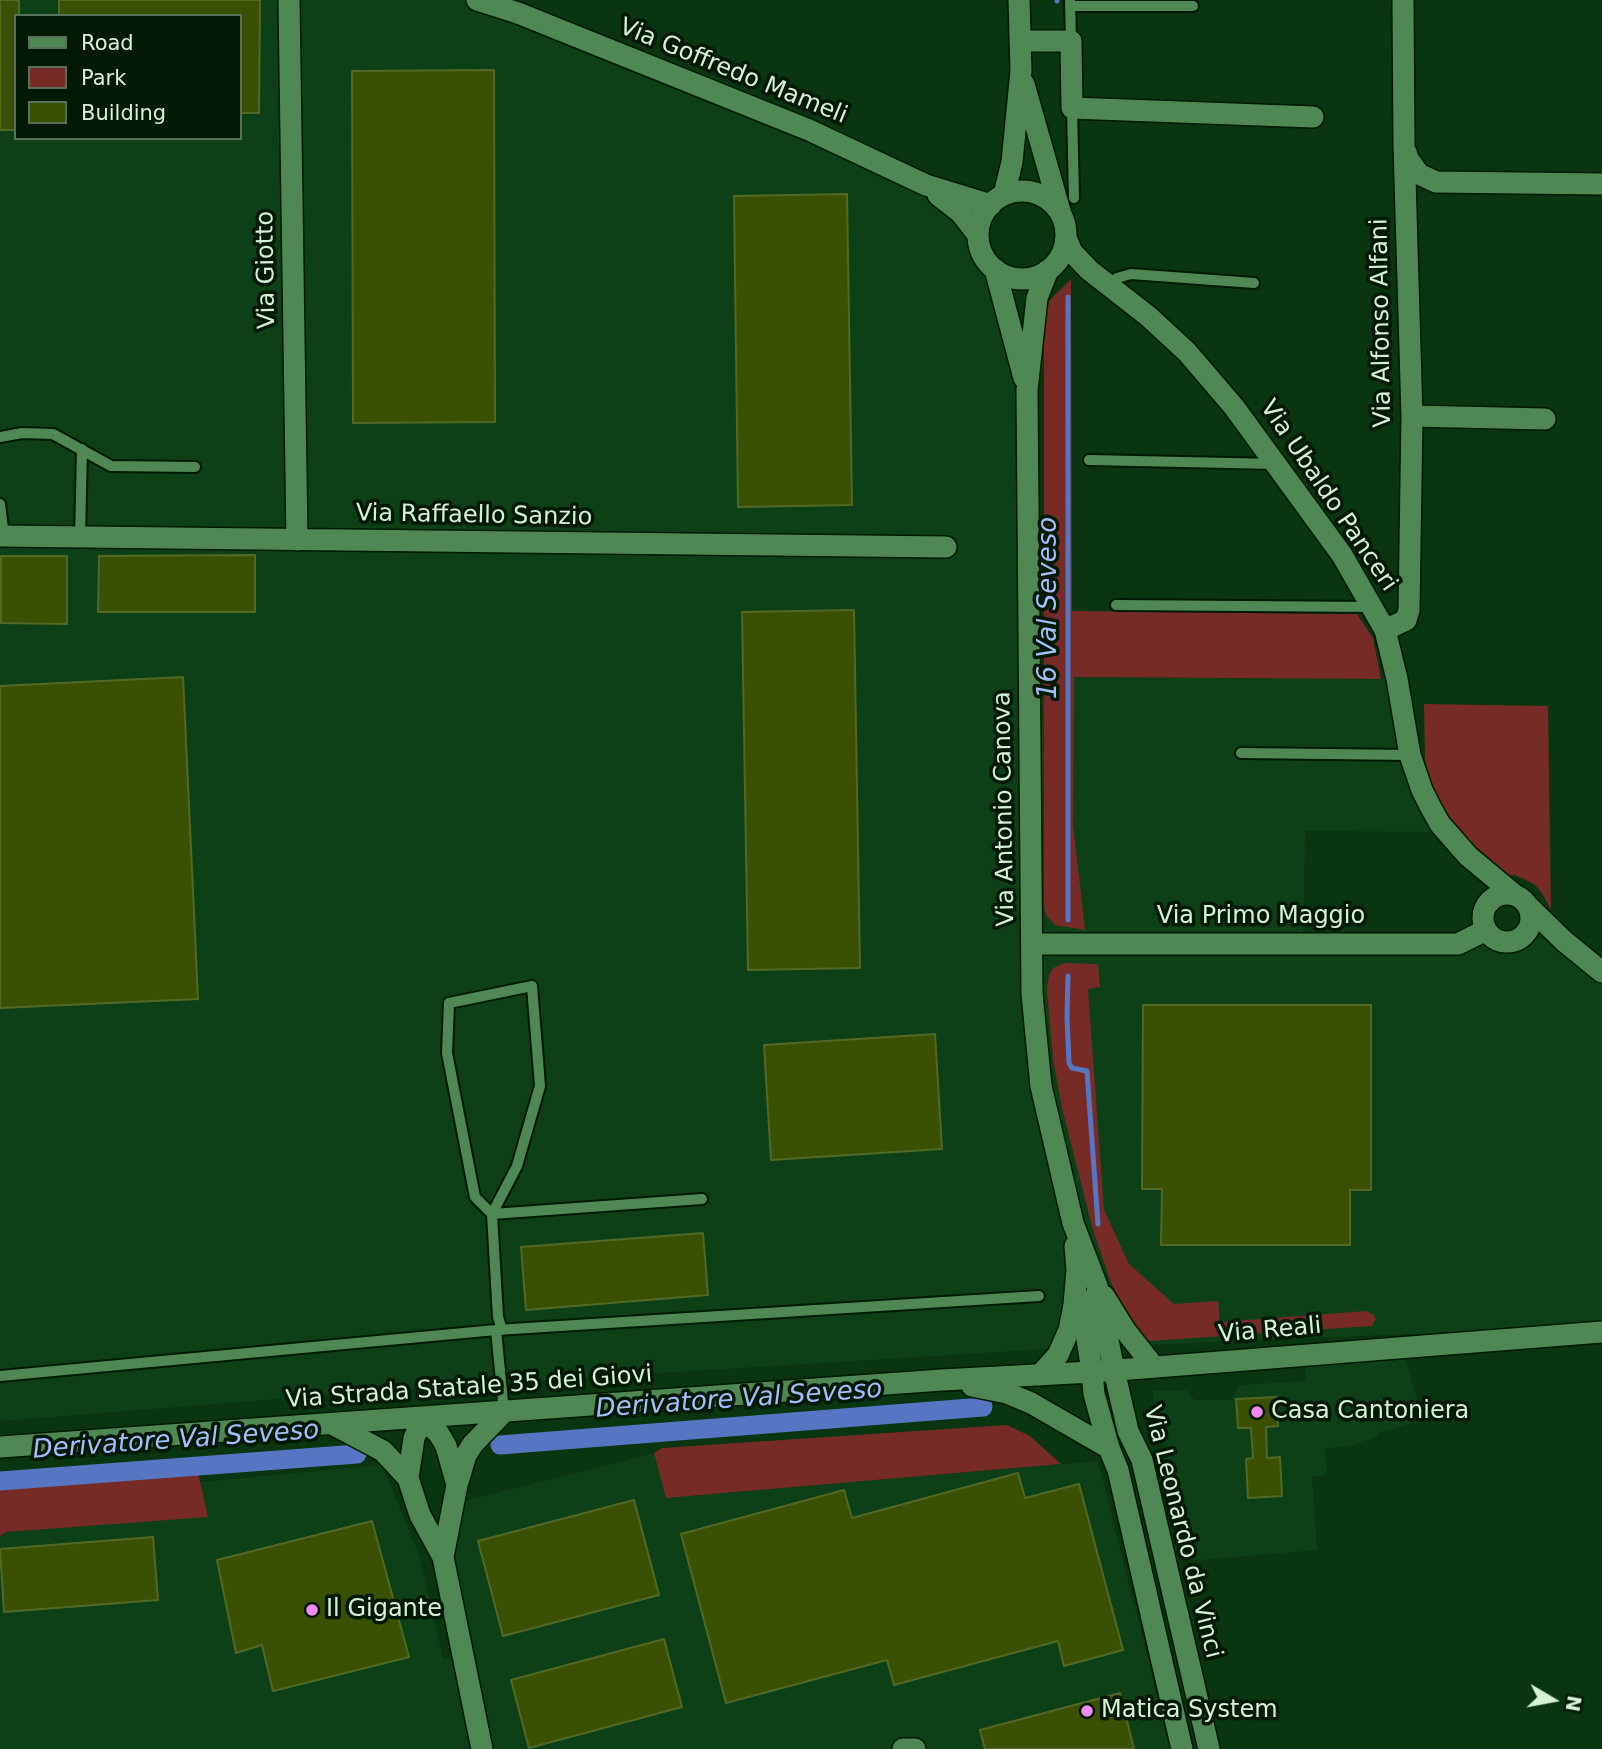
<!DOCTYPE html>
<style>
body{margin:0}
#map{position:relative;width:1602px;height:1749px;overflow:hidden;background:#093510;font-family:"DejaVu Sans",sans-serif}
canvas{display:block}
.legend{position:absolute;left:14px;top:14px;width:228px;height:126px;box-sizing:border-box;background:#031906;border:2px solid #577059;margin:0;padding:9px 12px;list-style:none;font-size:21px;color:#d4f2d5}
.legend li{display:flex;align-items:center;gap:14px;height:35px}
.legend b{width:35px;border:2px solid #577059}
.north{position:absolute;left:1518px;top:1665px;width:70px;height:70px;-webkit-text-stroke:5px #031906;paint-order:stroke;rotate:100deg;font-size:19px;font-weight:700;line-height:28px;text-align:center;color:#d4f2d5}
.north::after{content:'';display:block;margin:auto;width:24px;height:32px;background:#d4f2d5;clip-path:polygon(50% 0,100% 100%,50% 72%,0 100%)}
</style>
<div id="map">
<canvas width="1602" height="1749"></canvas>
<ul class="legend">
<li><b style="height:9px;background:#508855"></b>Road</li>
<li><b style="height:19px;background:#762b27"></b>Park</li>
<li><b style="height:19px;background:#3a5003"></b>Building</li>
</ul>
<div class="north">N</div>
</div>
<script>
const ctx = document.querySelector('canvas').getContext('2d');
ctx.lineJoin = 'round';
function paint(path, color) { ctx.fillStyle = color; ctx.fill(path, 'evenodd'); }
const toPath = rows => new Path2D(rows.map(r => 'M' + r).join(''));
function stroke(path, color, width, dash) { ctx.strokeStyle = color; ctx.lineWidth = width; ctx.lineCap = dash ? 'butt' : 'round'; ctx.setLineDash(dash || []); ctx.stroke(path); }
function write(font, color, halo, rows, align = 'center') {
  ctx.font = font + ' "DejaVu Sans",sans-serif'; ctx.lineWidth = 7; ctx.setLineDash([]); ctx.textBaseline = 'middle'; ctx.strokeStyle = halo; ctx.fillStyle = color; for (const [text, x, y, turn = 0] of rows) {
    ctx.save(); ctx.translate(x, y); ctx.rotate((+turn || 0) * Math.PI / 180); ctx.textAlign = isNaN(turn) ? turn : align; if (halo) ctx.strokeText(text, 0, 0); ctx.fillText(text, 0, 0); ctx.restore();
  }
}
const built = toPath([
 [0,0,512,0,728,83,844,132,936,178,969,237,973,258,984,273,1018,391,1023,677,1402,679,1415,755,1453,832,1305,831,1303,946,1485,932,1494,941,1507,944,1536,938,1562,943,1602,976,1602,1326,1047,1349,417,1388,0,1421],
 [16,16,240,16,240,138,16,138],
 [1403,1350,1423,1420,1378,1433,1376,1437,1345,1447,1325,1448,1327,1475,1312,1477,1317,1550,1187,1561,1165,1447,1159,1437,1153,1391,1186,1390,1195,1400,1231,1400,1239,1385,1306,1381,1304,1359],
 [654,1453,666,1498,1098,1461,1170,1749,491,1749,450,1559,461,1502],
 [380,1465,389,1481,420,1558,443,1659,451,1657,470,1749,0,1749,0,1536,6,1532,208,1516,200,1482]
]);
const green = toPath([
 [1071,279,1072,611,1357,614,1373,638,1381,679,1074,677,1073,824,1085,930,1055,925,1046,915,1044,906,1044,322,1049,301],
 [1424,704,1548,706,1551,910,1542,893,1534,884,1515,875,1505,876,1475,850,1447,817,1429,778,1425,759],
 [1064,963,1098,964,1100,987,1088,989,1104,1210,1129,1264,1174,1304,1218,1301,1220,1322,1366,1311,1374,1315,1376,1319,1372,1326,1150,1341,1144,1339,1128,1318,1110,1280,1093,1230,1062,1108,1053,1059,1047,989,1049,975,1053,968],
 [1007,1425,1030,1436,1061,1464,666,1498,654,1453,662,1448],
 [198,1472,208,1517,6,1532,0,1536,0,1486]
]);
const stream = toPath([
 [1057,0,1057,1],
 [1068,297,1068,920],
 [1068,976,1067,1018,1069,1063,1072,1068,1087,1071,1098,1224]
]);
const canal = toPath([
 [500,1445,983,1407],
 [0,1481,357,1454]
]);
const building = toPath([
 [0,0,19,0,19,16,16,16,16,130,0,130,0,0],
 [59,0,260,0,259,113,240,113,240,16,59,16,59,0],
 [494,70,495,422,353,423,352,71,494,70],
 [847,194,852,505,738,507,734,196,847,194],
 [255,555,255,612,98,612,99,556,255,555],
 [1,556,67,556,67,624,1,623,1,556],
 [854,610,860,968,748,970,742,612,854,610],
 [183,677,198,999,0,1008,0,686,183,677],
 [1143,1005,1371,1005,1371,1190,1350,1190,1350,1245,1161,1245,1162,1189,1142,1189,1143,1005],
 [935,1034,942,1149,771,1160,764,1045,935,1034],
 [703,1233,708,1295,526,1310,521,1247,703,1233],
 [1277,1397,1278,1426,1266,1427,1267,1458,1280,1457,1282,1496,1248,1498,1246,1459,1253,1458,1251,1428,1238,1428,1236,1399,1277,1397],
 [1018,1473,1025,1498,1079,1484,1123,1650,1064,1666,1058,1641,894,1685,887,1660,726,1703,681,1534,844,1490,852,1518,1018,1473],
 [634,1500,659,1595,503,1636,478,1541,634,1500],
 [372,1521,409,1657,273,1691,262,1645,236,1653,217,1560,372,1521],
 [153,1537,158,1600,4,1612,0,1549,153,1537],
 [664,1639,682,1707,529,1748,511,1680,664,1639],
 [1120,1693,1134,1749,985,1749,980,1730,1120,1693]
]);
const lane = toPath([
 [1070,0,1071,41],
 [1070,6,1193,6],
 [1072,108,1074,198],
 [1108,285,1117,278,1131,274,1254,283],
 [0,437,22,433,53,434,111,466,195,467],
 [1089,460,1276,464],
 [0,504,4,536],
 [80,538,82,449],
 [1116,605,1372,607],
 [1241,753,1410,755],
 [496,1330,504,1412],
 [502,1330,498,1317,492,1214,475,1197,447,1053,449,1003,532,986,540,1086,517,1166,492,1214,702,1199],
 [0,1376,496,1330,1039,1296]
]);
const street = toPath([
 [289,0,297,540],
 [477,0,518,13,809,130,926,185,991,205],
 [1020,41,1071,41,1072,108,1313,117],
 [1024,84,1060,211],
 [1406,152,1408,159,1419,174,1436,182,1602,184],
 '978 235a44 44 0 1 1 88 0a44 44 0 1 1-88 0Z',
 [938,195,961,213,978,235],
 [1004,195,1012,162,1021,71,1019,0],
 [1066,238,1072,252,1089,270,1148,316,1187,352,1234,407,1342,555,1385,630,1397,679,1410,755,1422,790,1430,806,1440,824,1468,856,1516,896],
 [995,269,1024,378],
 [1048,270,1037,298,1027,390,1032,994,1041,1086,1073,1223,1097,1286,1114,1370],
 [1412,416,1545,419],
 [0,536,946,547],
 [1385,630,1406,620,1409,610,1412,416,1404,145,1403,0],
 '1483 918a24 24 0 1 1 48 0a24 24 0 1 1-48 0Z',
 [1527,905,1564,941,1602,972],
 [1032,944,1458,944,1486,930],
 [1104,1296,1125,1330,1154,1367],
 [1081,1299,1092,1372],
 [1040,1375,1058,1355,1069,1330,1074,1305,1077,1270,1075,1246],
 [332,1424,383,1451,408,1478],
 [457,1485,446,1446,439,1434,423,1418,414,1438,408,1478,420,1515,443,1557,482,1749],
 [443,1557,457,1485,466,1455,473,1444,504,1412],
 [903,1749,915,1749]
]);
const secondary = toPath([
 [1114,1370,1128,1431,1142,1460,1209,1749],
 [1092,1372,1094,1394,1109,1448,1118,1470,1182,1749],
 [972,1386,1007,1393,1031,1403,1109,1448],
 [0,1447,942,1380,1092,1372,1602,1332]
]);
const markers = [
 [1257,1412,7,"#f18af4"],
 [312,1610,7,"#f18af4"],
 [1087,1711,7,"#f18af4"]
];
const streetNames = [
 ["Via Goffredo Mameli",733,72,22],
 ["Via Giotto",267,270,-91],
 ["Via Alfonso Alfani",1382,323,-91],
 ["Via Ubaldo Panceri",1328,496,56],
 ["Via Raffaello Sanzio",474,516,1],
 ["Via Antonio Canova",1005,809,-91],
 ["Via Primo Maggio",1261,917],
 ["Via Reali",1270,1331,-5],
 ["Via Strada Statale 35 dei Giovi",469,1388,-4],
 ["Via Leonardo da Vinci",1182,1532,76]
];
const poiNames = [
 ["Casa Cantoniera",1271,1412],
 ["Il Gigante",326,1610],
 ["Matica System",1101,1711]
];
const waterNames = [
 ["16 Val Seveso",1049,608,-90],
 ["Derivatore Val Seveso",739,1400,-4],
 ["Derivatore Val Seveso",176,1441,-4]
];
paint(built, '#0e4017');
paint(green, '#762b27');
stroke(stream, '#5675c2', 5);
stroke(canal, '#5675c2', 19);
paint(building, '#3a5003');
stroke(building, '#526925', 2);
stroke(lane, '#001a03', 14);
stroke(street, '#001a03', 24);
stroke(secondary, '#001a03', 24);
stroke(lane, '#508855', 10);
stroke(street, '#508855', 21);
stroke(secondary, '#508855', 21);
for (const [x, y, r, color] of markers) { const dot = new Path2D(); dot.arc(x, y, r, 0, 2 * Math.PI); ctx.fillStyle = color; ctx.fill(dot); stroke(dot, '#031906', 2.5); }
write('24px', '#d4f2d5', '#031906', streetNames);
write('24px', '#d4f2d5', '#031906', poiNames, 'left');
write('italic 26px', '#a3befc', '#031906', waterNames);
</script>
